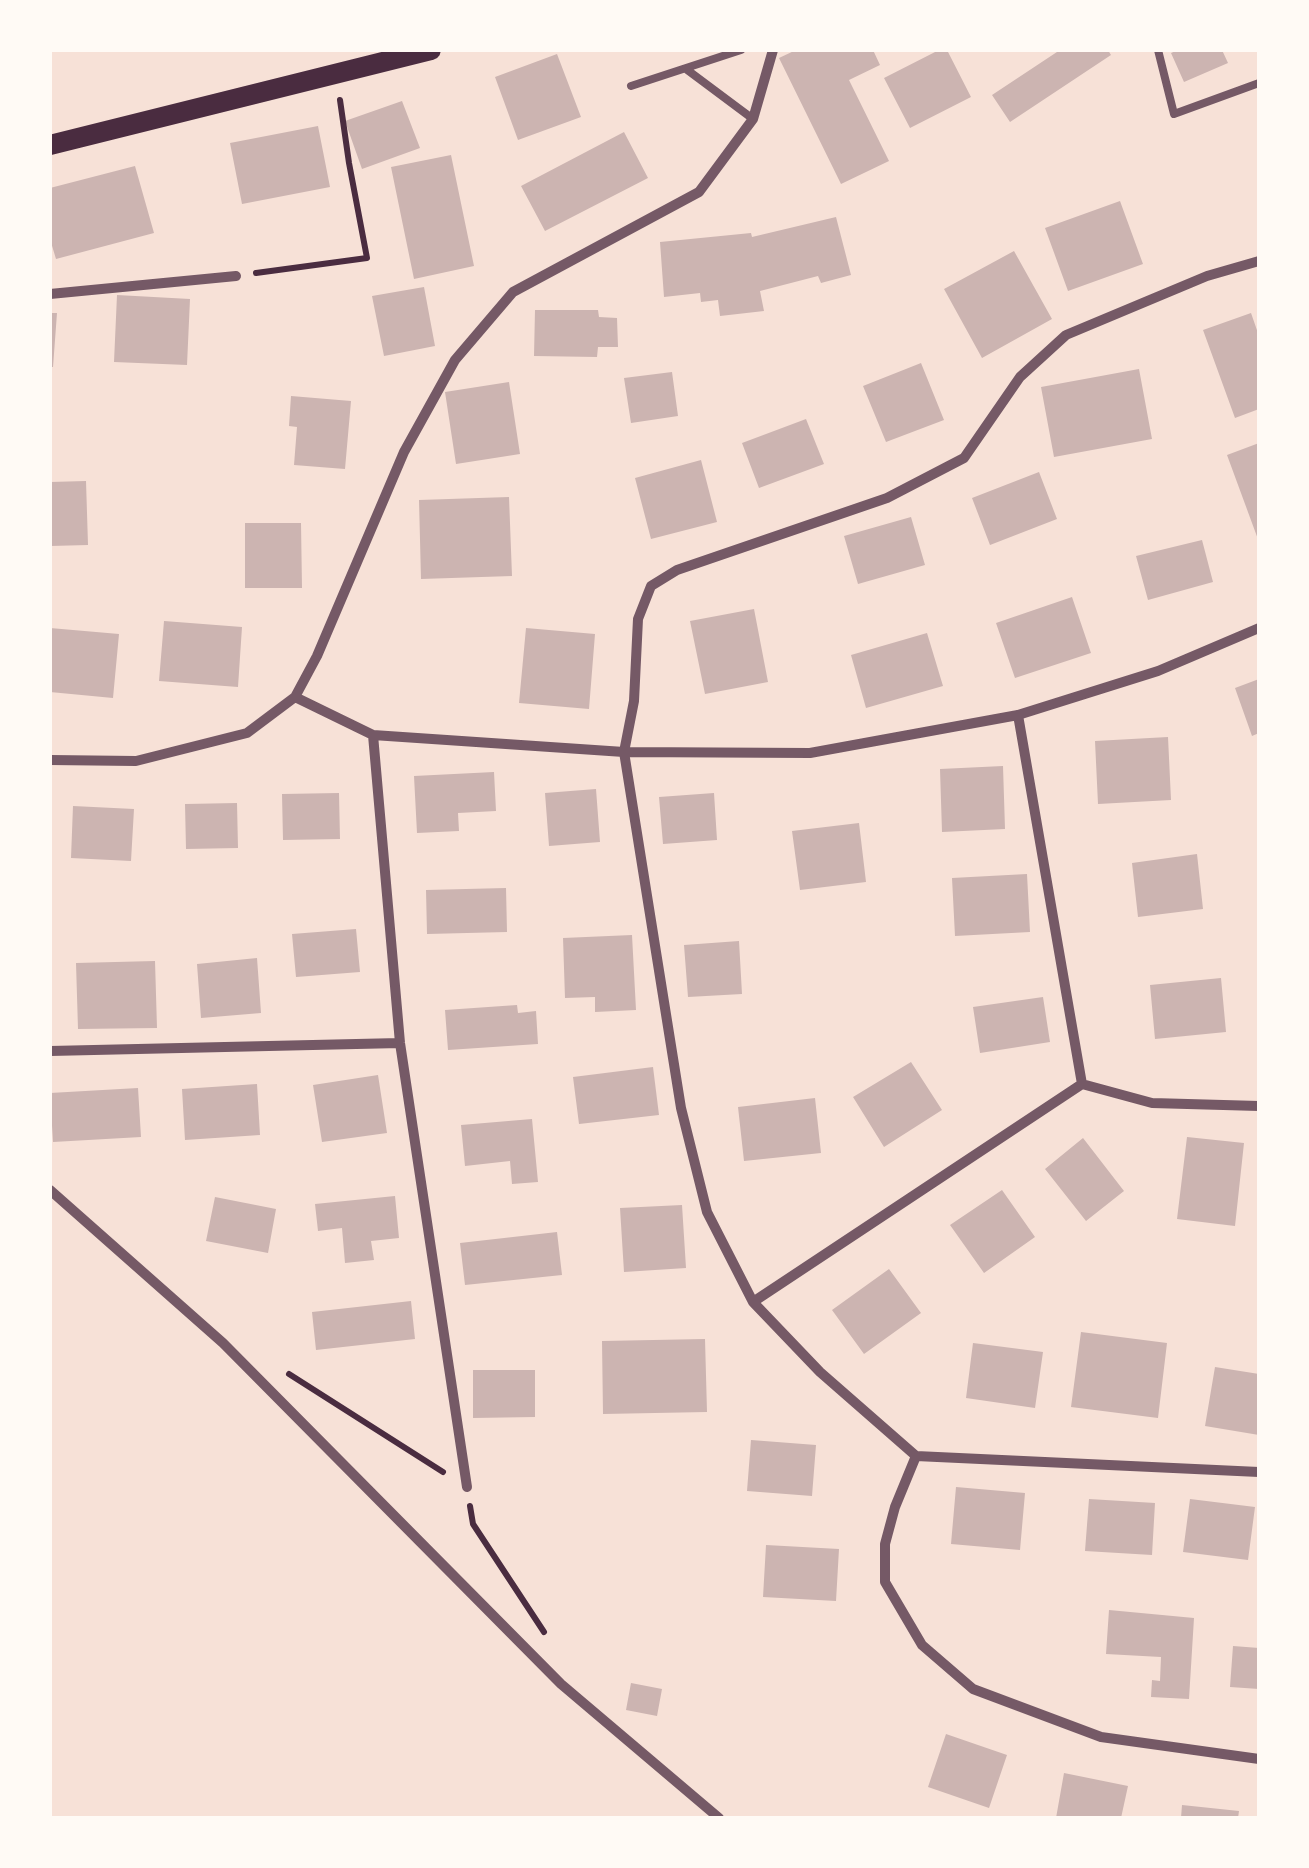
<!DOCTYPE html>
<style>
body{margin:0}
#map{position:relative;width:1309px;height:1868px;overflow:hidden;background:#f7e1d7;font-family:Lato,sans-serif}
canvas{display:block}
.frame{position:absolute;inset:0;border:52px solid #fffaf5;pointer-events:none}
</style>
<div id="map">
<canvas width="1309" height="1868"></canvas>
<div class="frame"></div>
</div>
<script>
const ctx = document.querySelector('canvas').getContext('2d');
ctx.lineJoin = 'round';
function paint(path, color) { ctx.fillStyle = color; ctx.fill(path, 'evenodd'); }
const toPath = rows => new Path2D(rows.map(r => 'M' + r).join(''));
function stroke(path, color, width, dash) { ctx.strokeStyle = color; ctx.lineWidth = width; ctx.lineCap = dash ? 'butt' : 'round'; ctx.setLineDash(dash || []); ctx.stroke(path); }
const building = toPath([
 [796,50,873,50,880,65,849,80,889,161,841,184,779,58],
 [939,50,947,50,971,97,910,128,884,78],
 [1060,50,1108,50,1111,55,1010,122,992,95],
 [1178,50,1222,50,1228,63,1184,82,1171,53],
 [557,54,581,117,518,140,495,77],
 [402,101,420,148,362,169,345,121],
 [318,126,330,187,242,204,230,143],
 [624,132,648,178,545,231,521,186],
 [451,155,474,266,414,279,391,167],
 [135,166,154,233,56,259,50,239,50,188],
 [1120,201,1143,264,1068,291,1045,228],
 [836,217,851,275,821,283,818,276,760,291,764,311,720,316,718,300,701,302,700,293,664,297,660,242,751,233,752,237],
 [1014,251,1052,319,982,358,944,289],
 [424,287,435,346,384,356,372,296],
 [117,295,190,299,187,365,114,362],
 [535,310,598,310,599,317,617,318,618,347,598,347,597,357,534,356],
 [50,313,57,313,53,367,50,367],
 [1251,313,1259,336,1259,409,1235,418,1203,330],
 [921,363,944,420,886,442,863,386],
 [1139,369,1152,439,1054,457,1041,387],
 [672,372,678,416,631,423,624,378],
 [509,382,520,454,456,464,445,392],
 [291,396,351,401,345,469,294,465,297,427,289,426],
 [806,419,824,464,759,488,742,443],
 [1259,443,1259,542,1227,455],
 [701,460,717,522,651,539,635,478],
 [1039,472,1057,519,990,545,972,498],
 [86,481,88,545,50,546,50,482],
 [509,497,512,576,421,579,419,500],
 [911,517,925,565,858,584,844,536],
 [245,523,301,523,302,588,245,588],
 [1202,540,1213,582,1148,600,1136,556],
 [1072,597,1091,653,1015,678,996,623],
 [754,609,768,682,705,694,690,621],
 [164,621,242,627,238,687,159,681],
 [50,628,119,634,113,698,50,692],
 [526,628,595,634,589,709,519,703],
 [927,633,943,686,866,708,851,655],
 [1259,679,1259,733,1252,736,1235,688],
 [1168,737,1171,800,1098,804,1095,741],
 [1003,766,1005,829,942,832,940,769],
 [494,772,496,811,458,813,459,831,417,833,414,776],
 [596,789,600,842,549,846,545,793],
 [339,793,340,839,283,840,282,794],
 [714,793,717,840,663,844,659,797],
 [237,803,238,848,186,849,185,804],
 [73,806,134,809,131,861,71,858],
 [859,823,866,882,800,890,792,831],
 [1197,854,1203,909,1138,917,1132,863],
 [1027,874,1030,932,955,936,952,878],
 [506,888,507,932,427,934,426,890],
 [356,929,360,972,296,977,292,934],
 [632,935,636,1010,595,1012,595,997,565,998,563,938],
 [739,941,742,994,688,997,684,945],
 [257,958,261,1013,201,1018,197,964],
 [155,961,157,1028,78,1029,76,963],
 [1221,978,1226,1032,1155,1039,1150,985],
 [1043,997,1050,1042,980,1053,973,1007],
 [517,1005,518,1013,536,1011,538,1044,448,1050,445,1010],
 [911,1062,942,1110,884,1147,853,1097],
 [653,1067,659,1115,579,1124,573,1077],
 [378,1075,387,1133,322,1142,313,1085],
 [257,1084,260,1135,185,1140,182,1089],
 [138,1088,141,1137,53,1142,50,1093],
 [815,1098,821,1153,744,1161,738,1107],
 [532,1119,538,1182,512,1184,510,1161,465,1166,461,1125],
 [1187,1137,1244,1143,1235,1226,1177,1219],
 [1083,1138,1124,1191,1086,1221,1045,1169],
 [1002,1190,1035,1237,984,1273,950,1225],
 [395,1196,399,1238,371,1241,374,1260,345,1263,342,1228,318,1231,315,1204],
 [215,1197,276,1209,268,1253,206,1241],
 [682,1205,686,1268,624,1272,620,1208],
 [557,1232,562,1275,465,1285,460,1243],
 [889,1269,921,1313,864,1354,832,1310],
 [411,1301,415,1339,316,1350,312,1312],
 [1081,1332,1167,1343,1158,1418,1071,1407],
 [705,1339,707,1412,603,1414,602,1341],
 [973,1343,1043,1352,1035,1408,966,1398],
 [1215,1367,1259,1374,1259,1435,1205,1426],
 [473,1370,535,1370,535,1417,473,1418],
 [751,1440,816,1445,812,1496,747,1491],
 [956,1487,1025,1493,1020,1550,951,1544],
 [1089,1499,1155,1503,1152,1555,1085,1551],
 [1190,1499,1255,1507,1248,1560,1183,1552],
 [766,1545,839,1549,836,1601,763,1597],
 [1109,1610,1194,1618,1189,1699,1151,1697,1152,1680,1160,1681,1161,1657,1106,1654],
 [1233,1646,1259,1648,1259,1689,1230,1687],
 [631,1683,662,1689,657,1716,626,1710],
 [946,1734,1007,1755,989,1808,928,1787],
 [1064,1773,1128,1786,1121,1818,1056,1818],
 [1182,1805,1239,1811,1238,1818,1181,1818]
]);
const path = toPath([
 [256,273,367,258,349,163,340,100],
 [289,1374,443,1472],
 [470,1506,473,1524,544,1632]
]);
const service = toPath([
 [1158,50,1174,114,1259,83],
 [686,69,753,119],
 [631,86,741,50]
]);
const minor = toPath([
 [1259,261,1207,276,1066,335,1020,377,964,458,887,498,677,570,651,586,638,619,634,701,624,752,681,1108,707,1212,753,1302,820,1372,916,1456,1259,1472],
 [50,294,236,276],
 [295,697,373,735,624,752,810,753,1018,715,1158,671,1259,628],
 [1018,715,1082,1084],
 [373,735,400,1043,467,1487],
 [50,760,136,761,247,733,295,697,317,656,404,452,455,360,513,292,699,192,753,119,773,50],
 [50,1051,400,1043],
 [50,1190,223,1343,561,1684,719,1818],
 [753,1302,1082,1084,1152,1103,1259,1106],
 [916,1456,895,1507,885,1544,885,1582,922,1645,973,1689,1101,1737,1259,1759]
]);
const secondary = toPath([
 [50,145,431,50]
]);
paint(building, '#ccb4b1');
stroke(path, '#4a2c40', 6);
stroke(service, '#755966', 8);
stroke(minor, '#755966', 10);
stroke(secondary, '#4a2c40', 20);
</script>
